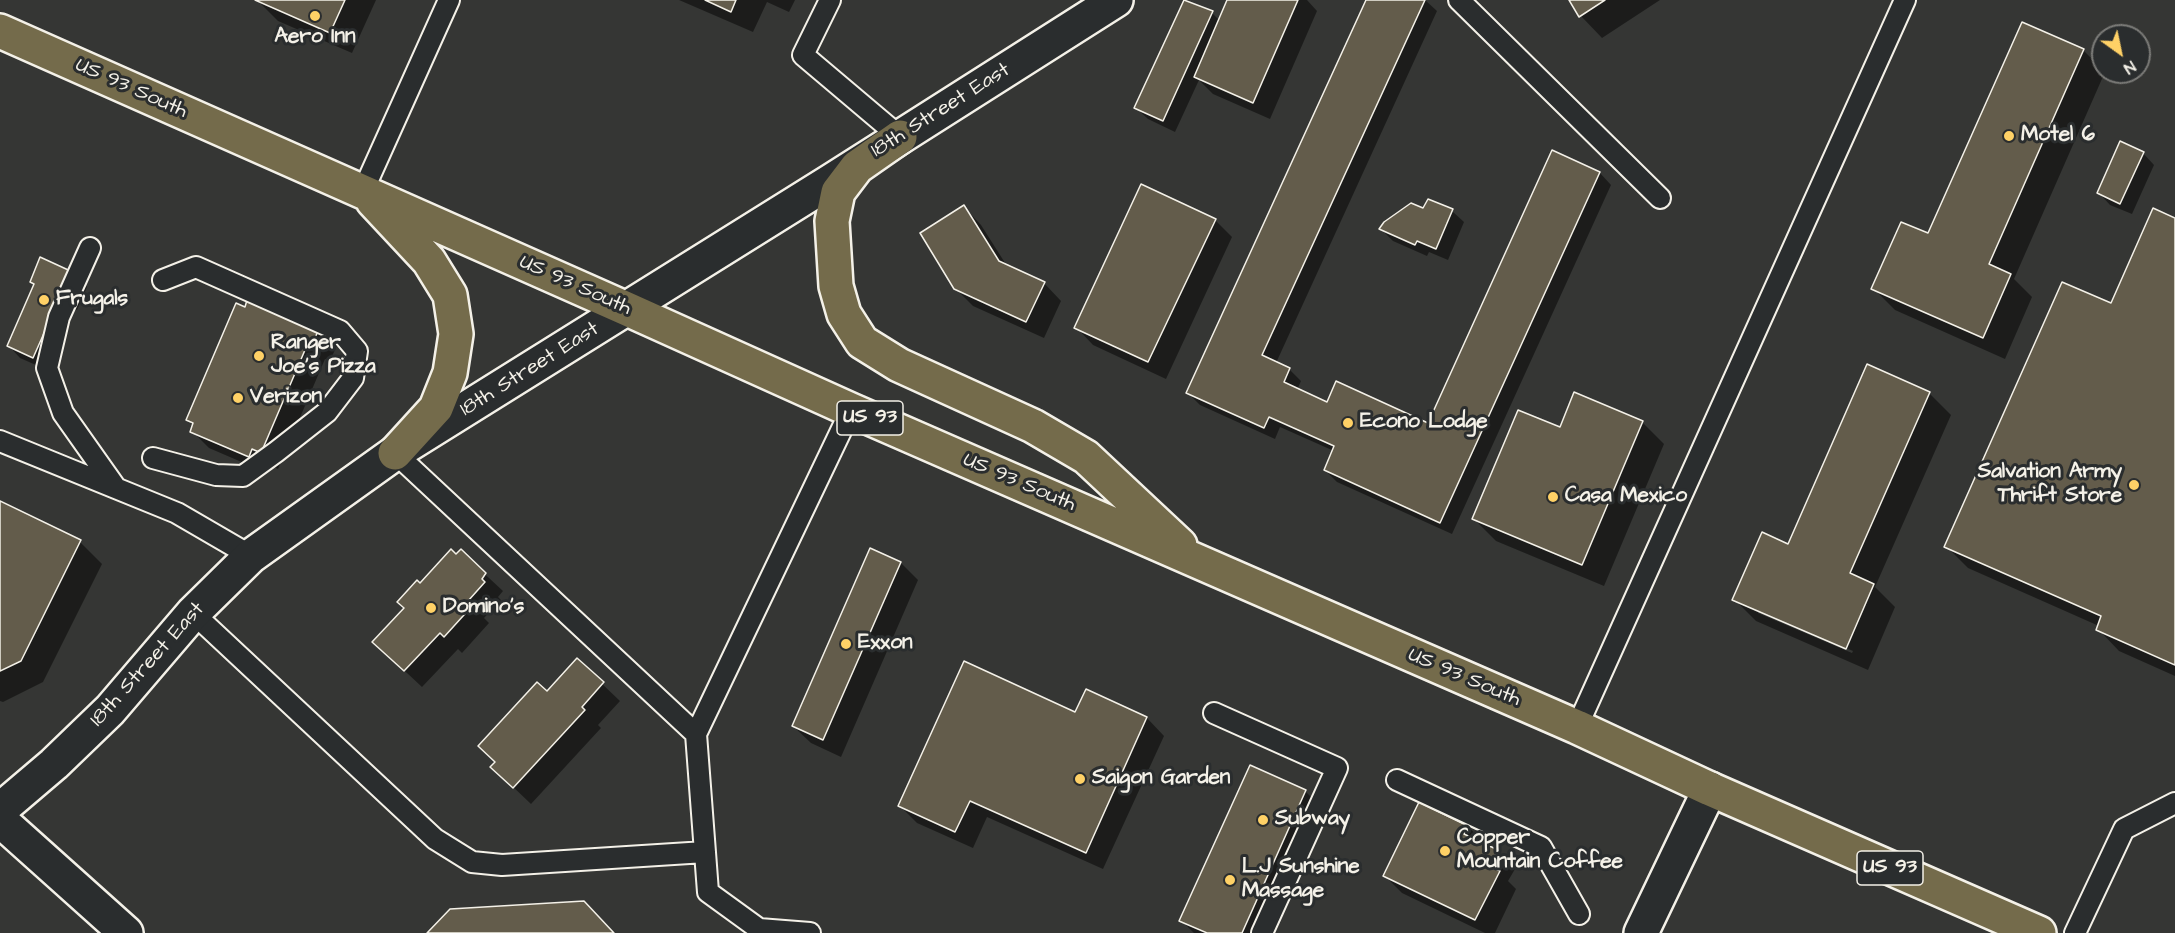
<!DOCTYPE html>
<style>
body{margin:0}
#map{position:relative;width:2175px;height:933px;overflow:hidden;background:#353634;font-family:"Architects Daughter",sans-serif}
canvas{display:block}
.north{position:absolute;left:2091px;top:24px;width:60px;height:60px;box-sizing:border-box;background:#2a2d2e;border:2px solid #7b7b78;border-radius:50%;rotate:147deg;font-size:16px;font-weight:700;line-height:24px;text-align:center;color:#f4f1e8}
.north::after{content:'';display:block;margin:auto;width:21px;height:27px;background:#ffd166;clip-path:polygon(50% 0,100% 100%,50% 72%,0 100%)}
</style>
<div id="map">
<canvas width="2175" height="933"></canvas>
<div class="north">N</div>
</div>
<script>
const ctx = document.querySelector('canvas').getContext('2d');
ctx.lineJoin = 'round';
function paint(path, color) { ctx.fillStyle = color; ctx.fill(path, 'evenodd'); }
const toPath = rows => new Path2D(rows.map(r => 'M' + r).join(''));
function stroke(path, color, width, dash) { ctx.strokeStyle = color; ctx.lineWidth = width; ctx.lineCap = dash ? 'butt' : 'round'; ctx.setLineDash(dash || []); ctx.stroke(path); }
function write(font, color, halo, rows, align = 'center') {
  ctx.font = font + ' "Architects Daughter",sans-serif'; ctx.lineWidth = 6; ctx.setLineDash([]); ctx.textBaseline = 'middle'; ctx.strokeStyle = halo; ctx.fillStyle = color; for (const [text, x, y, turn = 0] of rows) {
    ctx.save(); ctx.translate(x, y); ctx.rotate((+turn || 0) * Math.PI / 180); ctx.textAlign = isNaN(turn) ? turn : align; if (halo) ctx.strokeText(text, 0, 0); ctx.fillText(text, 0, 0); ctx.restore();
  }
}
const shadow = toPath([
 [257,0,376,0,352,53,278,21],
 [679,0,795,0,789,12,767,2,753,32],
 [1229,0,1307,0,1317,11,1270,119,1213,94,1199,80,1175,132,1148,119,1136,108,1212,13,1220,21],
 [1367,0,1425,0,1437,11,1276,363,1289,369,1301,381,1297,390,1328,404,1429,425,1553,152,1600,173,1611,185,1452,534,1337,482,1325,470,1334,451,1280,427,1275,439,1200,405,1188,393],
 [1570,0,1660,0,1602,38,1581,16],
 [2023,24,2084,51,2105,72,2014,279,2032,297,2005,359,1895,310,1873,288,1929,235],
 [2143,153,2154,165,2132,214,2110,205,2099,193],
 [1428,201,1452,211,1464,222,1448,260,1429,252,1427,256,1393,241,1381,229,1424,210],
 [964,207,981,225,1007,266,1044,283,1061,301,1044,338,973,306,955,288],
 [2175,219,2175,676,2119,651,2098,629,2099,626,1968,568,1946,546,2112,305],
 [1215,220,1232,237,1166,379,1093,345,1076,327],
 [76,275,87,287,77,310,72,308,45,369,20,358,9,346,35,286,31,282],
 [245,309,320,325,338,343,330,361,325,359,278,469,270,465,267,473,209,448,192,431,194,426,187,420],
 [1929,393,1951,415,1875,587,1895,607,1868,670,1756,621,1734,599,1789,546],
 [1758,609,1853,651,1852,653,1758,613],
 [1642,422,1664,444,1604,586,1496,541,1474,519,1561,429],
 [0,502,80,542,102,564,43,682,3,702,0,701],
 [871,550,901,563,918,580,841,757,811,743,793,726],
 [461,552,503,591,498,597,501,600,484,618,489,623,462,653,458,649,422,687,392,659,405,608,420,585],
 [577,660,620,701,598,725,601,728,531,804,510,784,547,693],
 [1086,691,1147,718,1164,736,1103,869,987,817,973,848,917,823,900,806,1076,714],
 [1305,791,1322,808,1266,933,1194,933,1181,920],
 [1420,804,1468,827,1515,869,1508,881,1516,889,1495,933,1485,933,1402,893,1385,876]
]);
const building = toPath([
 [255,0,345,0,330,33,255,0],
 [705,0,736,0,731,12,705,0],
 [1184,0,1213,11,1163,121,1134,108,1184,0],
 [1227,0,1298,0,1253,103,1194,77,1227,0],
 [1366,0,1425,0,1262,355,1290,368,1284,382,1327,402,1336,381,1428,423,1552,150,1600,172,1440,523,1324,470,1334,446,1269,417,1264,428,1186,393,1366,0],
 [1569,0,1605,0,1579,17,1569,0],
 [2022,22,2084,49,1989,264,2011,274,1983,338,1871,289,1901,222,1928,233,2022,22],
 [2120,141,2144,152,2120,204,2097,193,2120,141],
 [1141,184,1216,219,1148,362,1074,328,1141,184],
 [1428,199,1453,209,1436,249,1417,241,1415,245,1379,229,1384,222,1411,203,1423,208,1428,199],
 [964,205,999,261,1045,282,1026,322,954,289,920,233,964,205],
 [2153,208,2175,218,2175,665,2096,630,2101,616,1944,547,2062,282,2111,303,2153,208],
 [40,257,77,274,60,297,33,358,7,346,34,284,30,282,40,257],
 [247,300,321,324,312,345,308,343,261,453,252,449,249,457,190,432,193,423,186,420,236,303,245,307,247,300],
 [1867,364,1930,392,1850,573,1874,584,1846,649,1732,600,1762,532,1788,544,1867,364],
 [1574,392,1643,421,1582,565,1472,519,1518,410,1560,427,1574,392],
 [0,501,81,540,21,661,0,671,0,501],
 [870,548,901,562,823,740,792,726,870,548],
 [451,549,456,554,461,549,486,573,482,579,485,582,468,601,473,605,444,637,440,633,404,671,372,642,404,608,397,602,417,580,420,583,451,549],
 [577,658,604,682,582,707,585,710,513,788,490,767,495,762,478,746,537,682,547,691,577,658],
 [964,661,1075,712,1086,689,1147,717,1086,853,970,801,955,832,898,806,964,661],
 [1250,765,1306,790,1242,933,1207,933,1179,921,1250,765],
 [1419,802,1468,826,1464,834,1498,850,1490,866,1500,871,1475,920,1383,876,1419,802],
 [584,901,614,933,427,933,450,909,584,901]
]);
const lane = toPath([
 [830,0,803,55,900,137],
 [1459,0,1660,198],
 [363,191,449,0],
 [90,248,59,317,47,368,63,413,116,488],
 [0,441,177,513,251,556],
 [395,453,696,734],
 [153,458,216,475,243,476,276,452,327,412,353,378,357,351,340,331,196,267,163,280],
 [193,613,435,839,472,862,502,865,705,852],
 [1214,713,1337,768,1262,933],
 [1577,727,1905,0],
 [1397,780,1541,847,1579,914],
 [810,933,759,929,708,892,696,734,851,410],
 [2075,933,2124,829,2175,803]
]);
const street = toPath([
 [1641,933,1710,789]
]);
const secondary = toPath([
 [0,810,54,764,110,710,193,613,251,556,395,453,831,181,1116,0],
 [0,820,126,933]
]);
const primary = toPath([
 [0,31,627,309,851,410,1577,727,1710,789,2039,933],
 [900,137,857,167,838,192,832,221,836,286,844,314,862,342,899,365,1033,426,1086,457,1180,545],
 [373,201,429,261,450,295,456,334,450,373,436,408,395,453]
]);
const markers = [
 [315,16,6,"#ffd166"],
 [2009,136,6,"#ffd166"],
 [44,300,6,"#ffd166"],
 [259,356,6,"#ffd166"],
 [238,398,6,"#ffd166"],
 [1348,423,6,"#ffd166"],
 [2134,485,6,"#ffd166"],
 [1553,497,6,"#ffd166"],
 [431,608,6,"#ffd166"],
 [846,644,6,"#ffd166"],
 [1080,779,6,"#ffd166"],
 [1263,820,6,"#ffd166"],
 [1445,851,6,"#ffd166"],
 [1230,880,6,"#ffd166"]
];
const shields = [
 [870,418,66],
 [1890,868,66]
];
const shieldNames = [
 ["US 93",870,418],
 ["US 93",1890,868]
];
const poiNames = [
 ["Aero Inn",315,38,"center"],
 ["Motel 6",2021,136],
 ["Frugals",56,300],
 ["Ranger",271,344],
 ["Joe's Pizza",271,368],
 ["Verizon",250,398],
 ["Econo Lodge",1360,423],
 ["Salvation Army",2122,473,"right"],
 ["Thrift Store",2122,497,"right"],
 ["Casa Mexico",1565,497],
 ["Domino's",443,608],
 ["Exxon",858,644],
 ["Saigon Garden",1092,779],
 ["Subway",1275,820],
 ["Copper",1457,839],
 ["Mountain Coffee",1457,863],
 ["L.J Sunshine",1242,868],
 ["Massage",1242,892]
];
const streetNames = [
 ["US 93 South",131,89,24],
 ["18th Street East",941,111,-32],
 ["US 93 South",575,286,24],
 ["18th Street East",530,370,-32],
 ["US 93 South",1019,483,23],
 ["18th Street East",148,665,-48],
 ["US 93 South",1464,678,23]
];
paint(shadow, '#0007');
paint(building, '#635c4b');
stroke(building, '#f4f1e8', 1.5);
stroke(lane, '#f4f1e8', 24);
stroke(street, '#f4f1e8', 38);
stroke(secondary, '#f4f1e8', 38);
stroke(primary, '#f4f1e8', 38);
stroke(lane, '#2a2d2e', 20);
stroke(street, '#2a2d2e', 33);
stroke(secondary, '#2a2d2e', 33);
stroke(primary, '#746b4b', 33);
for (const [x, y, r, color] of markers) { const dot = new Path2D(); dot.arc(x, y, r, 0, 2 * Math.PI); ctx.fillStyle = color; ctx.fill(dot); stroke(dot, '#2a2d2e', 2); }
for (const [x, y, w] of shields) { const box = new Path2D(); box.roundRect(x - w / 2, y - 17, w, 34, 4.5); ctx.fillStyle = '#2a2d2e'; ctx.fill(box); stroke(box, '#f4f1e8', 1.5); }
write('bold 20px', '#f4f1e8', null, shieldNames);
write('bold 21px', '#f4f1e8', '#2a2d2e', poiNames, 'left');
write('21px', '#f4f1e8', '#2a2d2e', streetNames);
</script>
